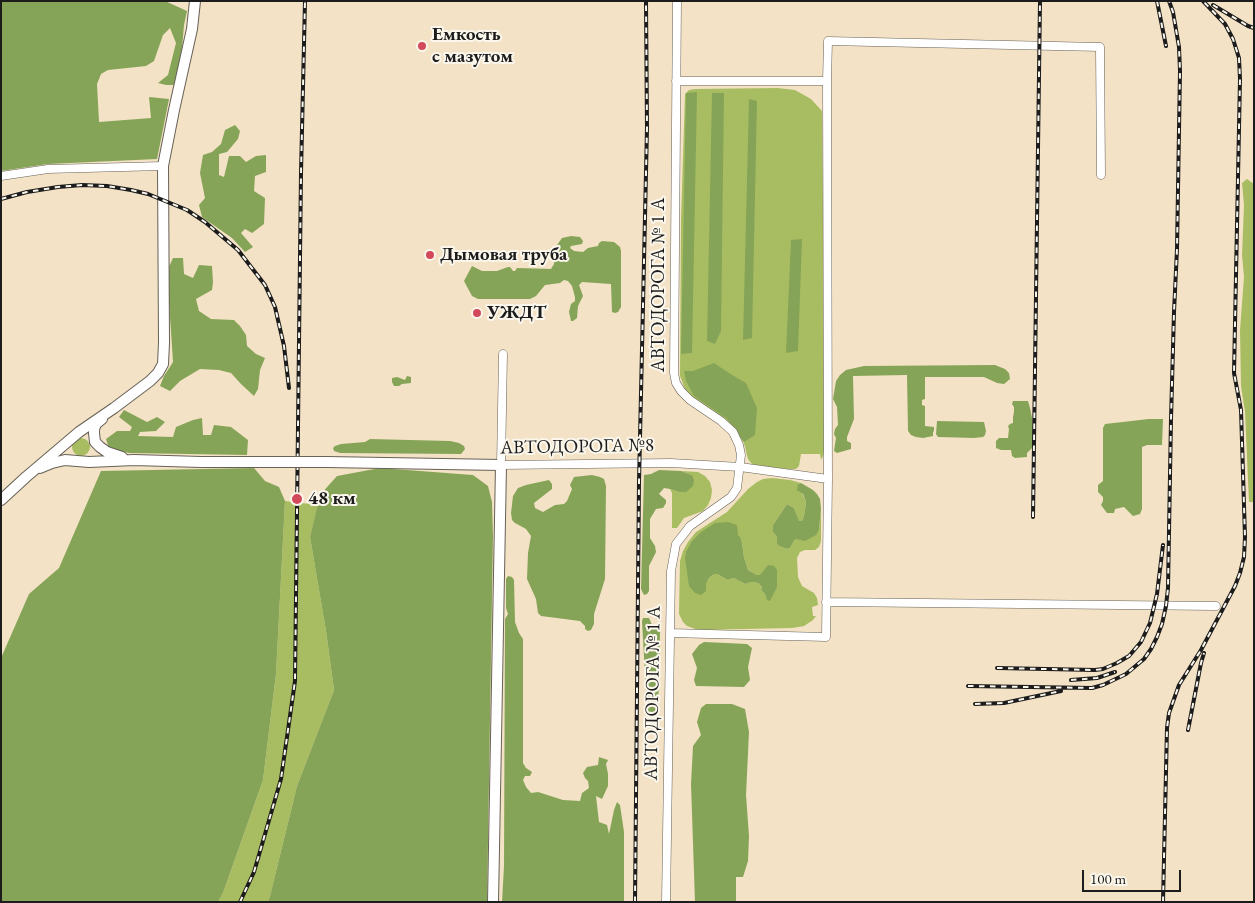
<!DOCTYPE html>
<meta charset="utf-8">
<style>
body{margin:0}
#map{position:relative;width:1255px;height:903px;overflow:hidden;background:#f3e2c5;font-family:"EB Garamond",serif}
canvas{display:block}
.frame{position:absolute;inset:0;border:2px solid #1c1c1c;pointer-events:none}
.scale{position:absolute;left:1082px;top:870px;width:99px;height:22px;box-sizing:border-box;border:2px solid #1c1c1c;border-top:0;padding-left:6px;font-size:15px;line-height:18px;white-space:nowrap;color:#1c1c1c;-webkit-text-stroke:4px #fbf7ec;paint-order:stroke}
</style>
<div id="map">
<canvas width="1255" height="903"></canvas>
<div class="frame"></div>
<div class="scale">100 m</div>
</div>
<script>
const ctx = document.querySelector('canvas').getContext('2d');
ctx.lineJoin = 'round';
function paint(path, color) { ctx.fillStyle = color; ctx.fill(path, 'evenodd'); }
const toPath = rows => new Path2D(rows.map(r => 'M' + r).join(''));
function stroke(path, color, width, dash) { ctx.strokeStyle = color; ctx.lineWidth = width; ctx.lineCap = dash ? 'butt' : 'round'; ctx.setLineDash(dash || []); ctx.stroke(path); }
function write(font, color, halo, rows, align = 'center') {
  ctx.font = font + ' "EB Garamond",serif'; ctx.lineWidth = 4; ctx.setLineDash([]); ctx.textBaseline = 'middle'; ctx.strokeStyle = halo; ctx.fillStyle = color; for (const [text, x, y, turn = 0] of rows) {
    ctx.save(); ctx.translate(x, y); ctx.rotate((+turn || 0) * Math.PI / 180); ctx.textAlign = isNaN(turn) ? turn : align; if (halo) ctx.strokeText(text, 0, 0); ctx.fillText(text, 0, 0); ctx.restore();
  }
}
const green = toPath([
 [778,88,795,90,811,99,822,111,825,391,825,447,823,456,821,460,820,454,801,454,799,466,796,469,792,469,759,468,752,464,748,459,744,443,735,429,687,394,680,376,681,219,685,94,689,90,695,89],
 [1247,179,1254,184,1254,502,1249,502,1245,412,1241,386,1240,330,1244,277,1242,255,1244,205,1242,183],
 '72 447a9 9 0 1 1 18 0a9 9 0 1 1-18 0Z',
 [681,471,698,472,705,476,710,482,712,490,711,498,708,505,703,511,684,518,677,528,672,528,672,493,670,489,679,492,692,475],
 [772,478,790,480,801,483,798,484,806,502,804,516,802,521,799,522,794,508,787,504,773,525,773,532,777,537,779,546,787,549,790,548,794,541,796,539,819,530,821,509,821,541,819,547,815,550,805,550,800,552,797,558,798,577,802,586,814,593,817,598,818,605,812,607,813,616,816,616,813,620,804,626,792,628,698,630,687,626,683,622,679,614,680,561,683,551,688,542,696,532,727,512,748,489,757,482,763,479],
 [728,522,738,535,742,543,744,557,748,570,757,575,760,575,767,600,765,594,761,590,762,587,758,583,752,582,745,584,734,578,728,580,717,574,714,574,709,578,706,584],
 [285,501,318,505,310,537,326,631,334,690,297,786,270,896,268,902,218,902,223,893,263,780,276,674]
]);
const forest = toPath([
 [1,1,165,1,187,11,184,25,181,61,174,85,166,85,158,83,168,75,176,43,170,28,163,35,154,61,146,66,108,70,101,74,97,84,99,122,151,118,149,97,169,99,157,159,48,164,1,171],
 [697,92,692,353,681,354,686,93],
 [712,93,724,93,721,331,715,344,707,341],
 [749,99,757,101,752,338,743,340],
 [235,125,240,131,238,139,227,152,219,154,219,175,224,177,229,156,240,156,246,162,256,156,266,155,266,172,255,176,254,191,265,198,264,224,252,233,245,229,241,233,253,247,245,252,232,238,202,217,199,205,205,198,200,173,203,155,212,152,221,144,225,130],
 [571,236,580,237,583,241,582,244,571,246,570,248,574,251,583,252,588,248,598,246,599,243,602,241,614,242,620,247,621,251,621,307,618,312,615,313,612,312,611,284,582,282,579,285,583,296,578,306,577,318,573,321,571,321,569,312,571,304,575,301,575,297,572,286,568,281,564,280,560,283,545,285,536,296,530,299,478,299,472,296,464,281,472,266,482,271,497,271,508,267,510,267,513,271,515,271,517,268,551,269,554,264,557,245,562,238],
 [802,239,798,351,786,353,791,240],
 [173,258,183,258,184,274,193,278,199,265,212,266,213,282,212,290,196,299,199,311,211,319,234,320,240,326,246,335,247,346,256,354,265,358,260,370,258,389,254,396,241,384,231,373,219,370,200,369,180,381,170,391,160,386,164,376,173,362,167,271],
 [714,363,732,375,746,383,757,408,755,435,744,442,726,418,694,396,686,381,684,371,693,371],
 [995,365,1005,369,1009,373,1010,379,1004,384,997,383,984,377,925,377,925,399,922,400,922,405,925,406,925,426,934,427,934,431,933,432,933,436,923,438,916,437,911,435,908,431,907,375,853,376,854,419,847,437,847,441,851,443,851,449,837,453,834,451,836,438,834,434,835,429,838,425,837,407,833,399,836,381,840,375,846,370,864,366],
 [407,376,411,377,411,383,402,384,399,386,394,386,392,382,392,378,397,377,405,380],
 [1013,401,1028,401,1030,408,1032,418,1033,439,1032,448,1027,453,1027,457,1015,458,1012,456,1011,450,1001,450,996,448,996,441,999,438,1008,438,1009,429,1008,426,1010,424,1013,423,1013,417,1014,412,1014,407,1012,404],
 [124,410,147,422,157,417,165,422,156,431,140,432,138,436,173,437,176,427,193,420,202,418,203,435,211,435,214,425,231,427,248,440,247,455,129,453,109,448,106,439,117,431,130,431,132,427,119,417],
 [1149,419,1163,419,1162,445,1147,445,1142,447,1142,509,1140,514,1133,516,1124,507,1115,509,1114,513,1107,513,1101,505,1103,501,1103,497,1098,492,1098,485,1103,481,1103,428,1105,424],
 [937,421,984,422,986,431,985,435,983,437,974,438,938,437,936,434],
 [370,439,450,441,459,443,464,446,465,449,461,454,340,453,334,451,333,448,335,446,341,444,365,442],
 [254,468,265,481,279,487,285,501,276,674,263,780,223,893,218,902,1,902,1,658,29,594,59,568,101,471],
 [380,468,473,475,488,486,492,502,493,536,487,902,268,902,270,896,297,786,334,690,326,631,310,537,320,495,337,476],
 [659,470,681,471,692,475,694,480,693,486,686,492,679,492,670,489,664,488,659,494,666,500,666,503,663,508,656,509,650,519,650,538,655,546,656,552,649,566,649,591,647,594,644,595,641,589,644,475,651,474],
 [592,475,600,477,604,479,606,486,605,579,594,614,594,624,591,630,588,631,585,629,585,626,580,621,541,616,538,613,536,599,527,579,528,553,531,536,526,529,515,523,512,520,511,513,513,496,518,488,526,485,549,480,552,484,552,489,534,503,535,508,543,512,555,505,564,504,567,501,572,489,570,485,574,477],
 [801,483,813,490,817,494,820,499,821,509,819,530,816,535,805,541,796,539,794,541,790,548,787,549,779,546,777,543,777,537,773,532,773,525,787,504,794,508,799,521,802,521,804,516,806,502,803,494,797,490,798,484],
 [728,522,737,525,738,535,740,537,742,543,744,557,748,570,757,575,760,575,768,565,774,566,777,570,777,587,770,601,767,600,765,594,761,590,762,587,758,583,752,582,745,584,734,578,728,580,717,574,714,574,709,578,706,584,706,591,701,595,695,593,689,586,685,558,686,552,692,541,701,532,715,523],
 [508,576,512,577,514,580,515,622,519,633,523,639,523,763,526,768,532,772,530,776,525,776,523,780,526,787,531,793,538,792,563,800,580,801,582,793,589,788,588,781,585,778,583,773,587,767,598,765,599,757,608,760,606,764,608,774,608,786,602,799,596,796,599,822,607,825,609,834,614,810,617,802,620,805,624,832,624,902,502,902,504,866,505,619,508,614,506,608,506,579],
 [643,618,649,618,652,625,658,626,660,631,658,713,656,715,653,716,648,713,647,710,642,621],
 [704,642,747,644,752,648,748,667,750,680,744,687,696,686,694,680,697,668,692,654,699,645],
 [706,704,732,704,745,709,749,732,746,795,749,836,748,861,743,877,736,877,736,902,695,902,691,784,693,746,701,735,697,722,701,708]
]);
const minor = toPath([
 [676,81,827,81],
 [1,176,48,169,163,166],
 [503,354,501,465,671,463,740,467,828,479],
 [826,602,1216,606],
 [670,633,826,637,828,479,827,81,828,41,1100,47,1101,175],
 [666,902,671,571,676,544,690,526,731,497,737,488,741,455,739,445,733,432,721,421,690,400,681,391,676,383,674,373,677,1]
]);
const tertiary = toPath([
 [102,419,96,424,94,429,94,433,95,442,100,447,107,452,122,457],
 [327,462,501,465,493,902],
 [40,468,52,463,65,460,89,462,134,460,201,462,263,462],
 [1,500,26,477,79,432,114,408,150,381,158,373,163,364,164,343,163,166,174,110,192,29,195,1]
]);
const rail = toPath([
 [1157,1,1166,46],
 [1213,5,1248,26,1254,28],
 [1,199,27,192,58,187,82,185,107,186,131,190,148,194,187,210,205,222,238,250,265,285,275,307,284,346,289,388],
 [1033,517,1040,1],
 [997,668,1095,670,1103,669,1117,663,1129,656,1141,642,1150,623,1157,594,1163,545],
 [1071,680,1097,678,1115,672],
 [968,686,1092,688,1103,685,1126,674,1144,659,1151,649,1157,637,1162,624,1166,606,1168,588,1171,419,1174,312,1177,249,1180,71,1179,47,1173,12,1169,1],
 [975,704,1004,703,1061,691],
 [1188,730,1201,663,1204,653],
 [240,902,254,872,281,779,295,681,301,173,305,1],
 [635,902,639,482,647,128,646,1],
 [1163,902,1167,728,1169,713,1179,685,1201,650,1235,586,1240,573,1244,557,1245,537,1241,410,1234,373,1240,79,1239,58,1233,39,1225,24,1203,1]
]);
const tertiaryBridge = toPath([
 [263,462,327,462]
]);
const markers = [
 [422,46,5,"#d1495b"],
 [430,255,5,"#d1495b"],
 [477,313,5,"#d1495b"],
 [297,499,6,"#d1495b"]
];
const poiNames = [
 ["Емкость",432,35],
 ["с мазутом",432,57],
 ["Дымовая труба",440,255],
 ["УЖДТ",487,313],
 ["48 км",308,499]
];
const streetNames = [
 ["АВТОДОРОГА № 1 А",659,285,-90],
 ["АВТОДОРОГА №8",577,447,-1],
 ["АВТОДОРОГА № 1 А",653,693,-89]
];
paint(green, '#a8bd61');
paint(forest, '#86a457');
stroke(minor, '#676157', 9);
stroke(tertiary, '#676157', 12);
stroke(minor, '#fff', 8);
stroke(tertiary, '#fff', 10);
stroke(rail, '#1c1c1c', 4);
stroke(rail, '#fbf7ec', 2, [5.5]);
stroke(tertiaryBridge, '#676157', 12, []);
stroke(tertiaryBridge, '#fff', 10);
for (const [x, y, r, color] of markers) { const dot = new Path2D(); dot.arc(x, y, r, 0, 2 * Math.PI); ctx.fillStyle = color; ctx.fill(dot); stroke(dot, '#fbf7ec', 2); }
write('bold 19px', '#1c1c1c', '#fbf7ec', poiNames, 'left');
write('19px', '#1c1c1c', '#fbf7ec', streetNames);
</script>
